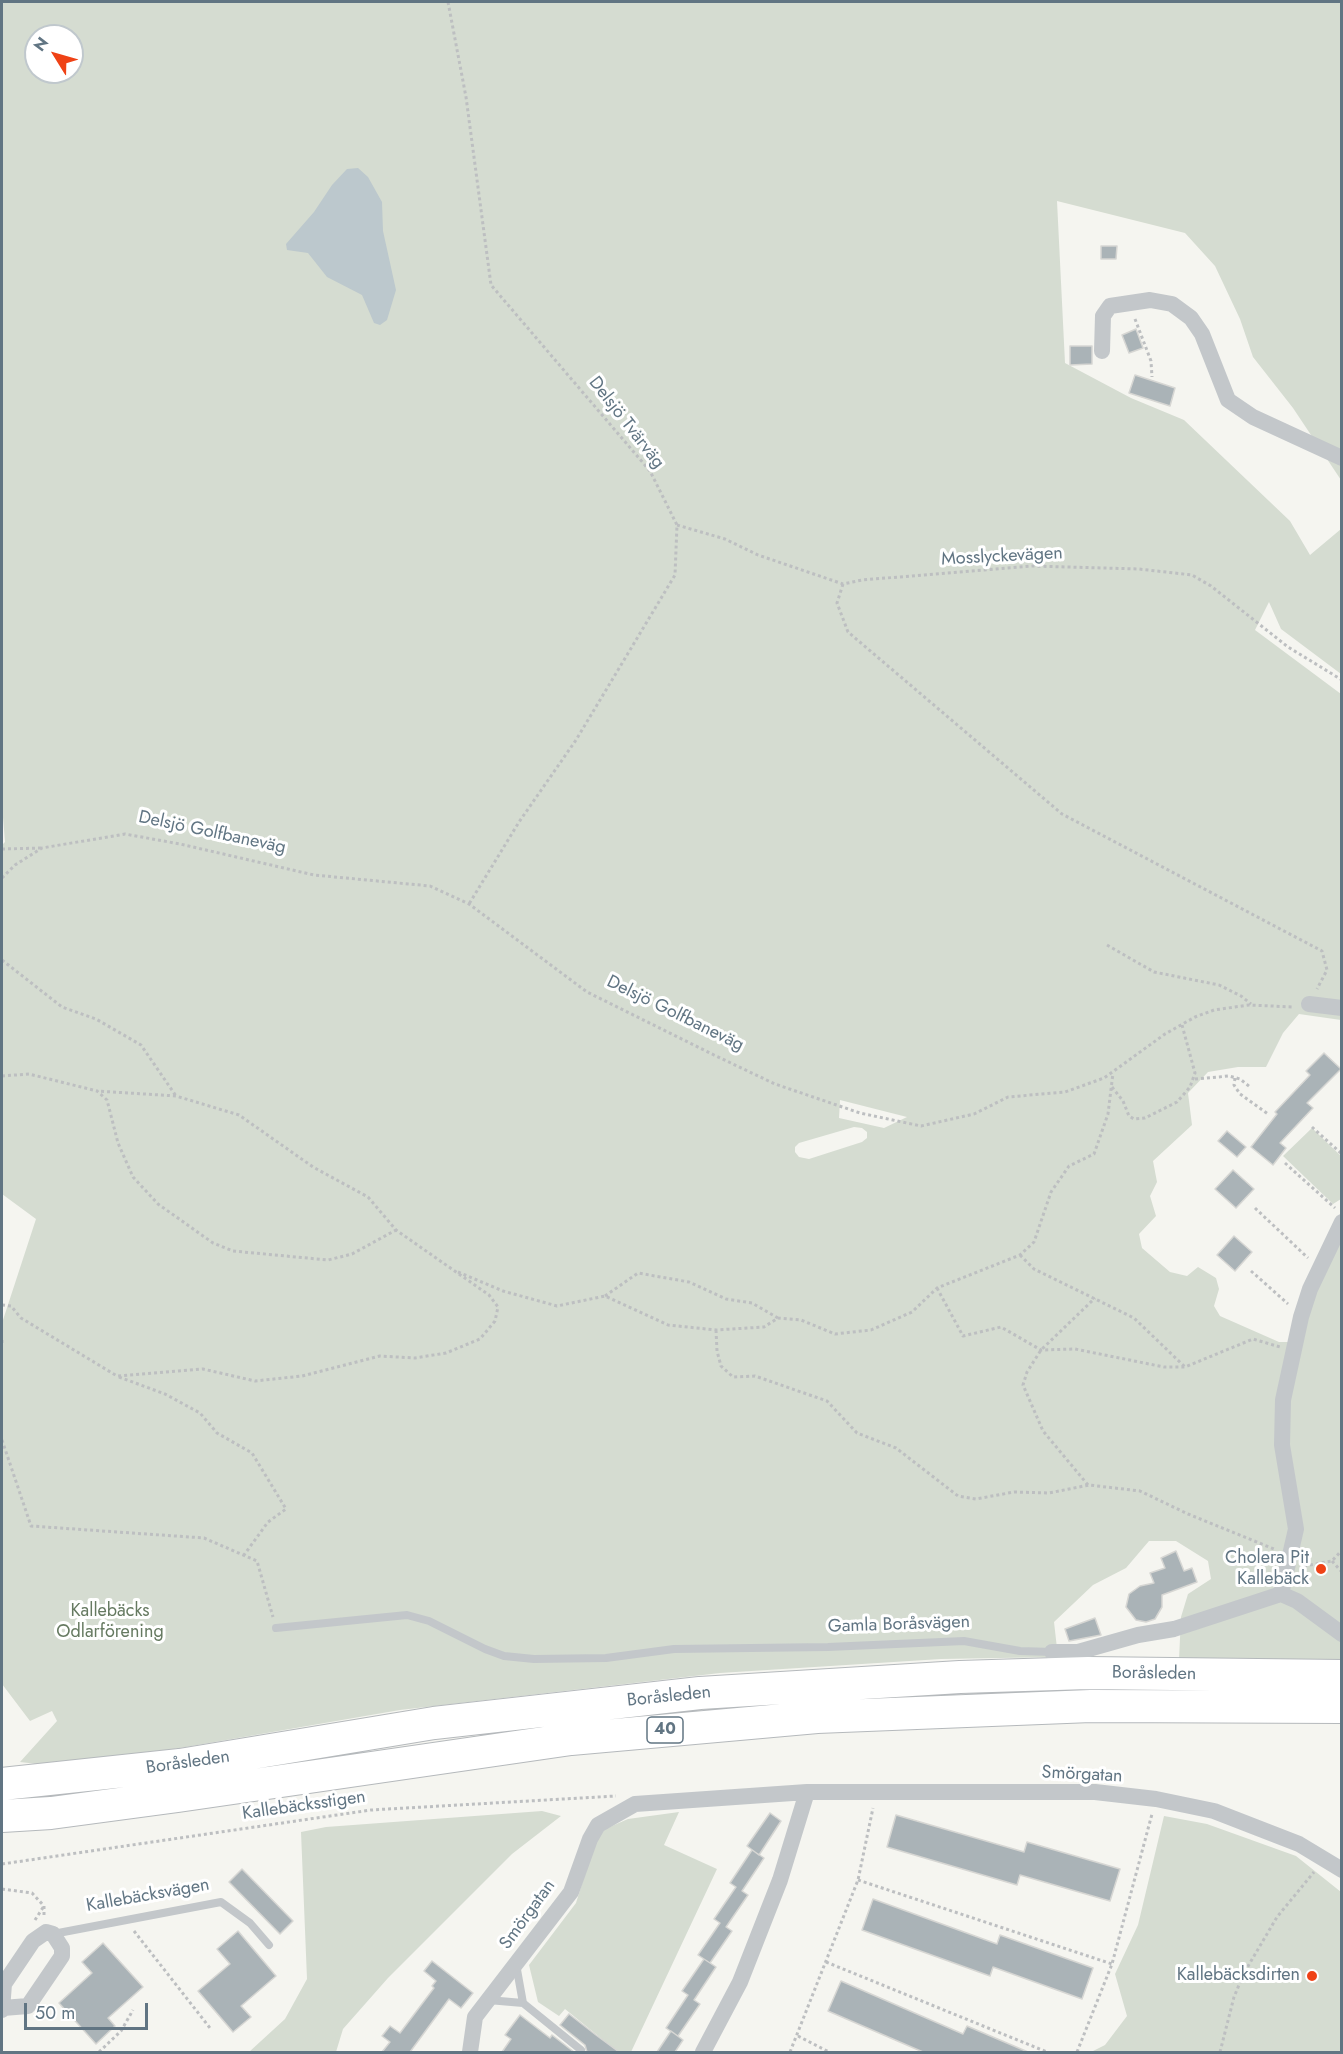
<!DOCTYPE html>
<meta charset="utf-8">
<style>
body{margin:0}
#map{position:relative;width:1343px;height:2054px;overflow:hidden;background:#f5f5f0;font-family:Jost,sans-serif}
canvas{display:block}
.frame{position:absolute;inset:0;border:3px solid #617583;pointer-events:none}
.north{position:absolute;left:24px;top:24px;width:60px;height:60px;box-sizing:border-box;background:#fff;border:2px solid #c0c8cd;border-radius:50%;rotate:307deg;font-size:16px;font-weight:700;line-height:24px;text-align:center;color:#617583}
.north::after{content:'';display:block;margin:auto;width:21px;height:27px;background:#ef4216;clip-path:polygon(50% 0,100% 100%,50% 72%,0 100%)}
.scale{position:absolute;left:24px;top:2003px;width:124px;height:27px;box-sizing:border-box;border:3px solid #617583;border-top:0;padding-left:8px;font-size:18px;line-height:21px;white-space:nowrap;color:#617583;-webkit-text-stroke:4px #fff;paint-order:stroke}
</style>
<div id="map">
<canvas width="1343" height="2054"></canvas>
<div class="frame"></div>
<div class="north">N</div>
<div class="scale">50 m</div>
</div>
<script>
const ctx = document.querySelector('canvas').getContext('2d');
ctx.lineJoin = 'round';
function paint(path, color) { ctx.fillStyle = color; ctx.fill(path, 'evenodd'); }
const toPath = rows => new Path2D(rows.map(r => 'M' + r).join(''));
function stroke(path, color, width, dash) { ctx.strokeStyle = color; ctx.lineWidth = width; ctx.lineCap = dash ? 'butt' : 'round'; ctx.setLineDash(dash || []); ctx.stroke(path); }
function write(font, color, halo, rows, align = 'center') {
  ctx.font = font + ' Jost,sans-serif'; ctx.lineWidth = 6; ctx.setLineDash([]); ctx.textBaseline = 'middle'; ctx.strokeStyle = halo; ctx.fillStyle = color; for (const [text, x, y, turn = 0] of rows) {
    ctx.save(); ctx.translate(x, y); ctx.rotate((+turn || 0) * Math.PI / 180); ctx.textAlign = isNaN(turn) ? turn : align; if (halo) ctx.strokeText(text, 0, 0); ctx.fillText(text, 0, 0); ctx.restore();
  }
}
const green = toPath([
 [2,2,1341,2,1341,480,1293,408,1253,357,1240,319,1215,266,1185,233,1057,201,1065,363,1131,398,1184,420,1290,521,1310,555,1341,529,1341,674,1281,629,1269,602,1255,630,1341,694,1341,1020,1299,1014,1283,1033,1266,1067,1238,1067,1208,1072,1188,1093,1192,1125,1153,1161,1157,1182,1150,1196,1156,1216,1139,1234,1142,1248,1170,1272,1187,1276,1198,1267,1216,1278,1219,1289,1214,1306,1220,1316,1279,1342,1300,1342,1310,1304,1341,1232,1341,1660,1179,1660,1181,1617,1188,1594,1211,1579,1208,1561,1176,1541,1149,1541,1126,1568,1093,1585,1054,1622,1058,1657,941,1659,720,1673,400,1710,174,1749,99,1759,37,1764,20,1762,57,1721,52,1711,30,1721,2,1684,2,1323,36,1219,2,1194,2,845,5,842,2,805],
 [36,36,72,36,72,72,36,72],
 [840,1100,907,1117,884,1128,839,1118],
 [854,1127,862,1128,867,1132,867,1138,862,1142,809,1159,799,1157,795,1152,795,1147,799,1143],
 [1312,1128,1341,1156,1341,1199,1333,1204,1283,1156],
 [542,1811,561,1816,512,1854,388,1978,343,2029,336,2052,249,2052,285,2019,307,1979,301,1832,326,1827],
 [679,1812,664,1845,717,1869,631,2052,618,2052,565,2009,559,2016,538,2002,529,1965,576,1903,596,1839,605,1829,628,1819],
 [1164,1816,1207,1824,1296,1856,1341,1892,1341,2052,1091,2052,1105,2045,1127,2016,1115,1974,1138,1925]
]);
const water = toPath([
 [358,168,368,177,382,202,383,231,396,290,387,320,380,325,374,323,362,295,327,277,308,253,287,250,286,244,314,212,332,185,347,169]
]);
const building = toPath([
 [1101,246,1117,246,1116,259,1101,259,1101,246],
 [1136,329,1143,348,1129,353,1122,335,1136,329],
 [1070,346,1092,346,1092,364,1070,365,1070,346],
 [1135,375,1175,388,1170,406,1129,393,1135,375],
 [1324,1053,1341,1069,1307,1103,1313,1108,1280,1143,1286,1148,1273,1165,1251,1147,1277,1114,1275,1112,1310,1075,1306,1071,1324,1053],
 [1227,1131,1246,1147,1237,1157,1218,1141,1227,1131],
 [1233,1170,1254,1189,1236,1208,1215,1189,1233,1170],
 [1234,1236,1252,1252,1235,1271,1217,1255,1234,1236],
 [1176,1551,1184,1571,1192,1568,1197,1582,1162,1595,1162,1607,1155,1619,1146,1622,1136,1620,1126,1607,1129,1594,1140,1586,1154,1583,1150,1573,1165,1568,1161,1558,1176,1551],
 [1095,1618,1101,1635,1069,1641,1065,1629,1095,1618],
 [770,1813,781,1821,759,1855,747,1846,770,1813],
 [896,1815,1024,1852,1027,1842,1120,1869,1110,1901,1020,1875,1017,1885,887,1847,896,1815],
 [752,1850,764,1858,742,1891,748,1895,726,1927,732,1931,710,1963,698,1955,720,1923,714,1919,736,1887,730,1883,752,1850],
 [242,1869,293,1921,280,1934,229,1882,242,1869],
 [873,1899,997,1944,1000,1935,1093,1968,1082,1999,993,1967,990,1976,862,1930,873,1899],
 [238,1931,276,1976,241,2006,251,2017,233,2032,198,1991,230,1964,217,1949,238,1931],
 [103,1943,143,1987,108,2018,115,2026,96,2044,59,2003,92,1973,82,1962,103,1943],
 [704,1959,716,1967,694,2000,700,2004,678,2036,666,2028,688,1995,682,1991,704,1959],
 [432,1961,473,1993,461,2008,449,1999,410,2052,382,2052,390,2042,382,2036,390,2026,400,2033,434,1988,432,1986,436,1981,424,1971,432,1961],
 [841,1981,963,2034,967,2026,1028,2052,923,2052,828,2011,841,1981],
 [569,2014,596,2035,619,2052,587,2052,585,2045,560,2025,569,2014],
 [520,2015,550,2038,552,2035,574,2052,502,2052,511,2039,505,2035,520,2015],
 [671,2031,683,2040,675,2052,657,2052,671,2031]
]);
const path = toPath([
 [448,2,466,97,491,285,650,471,677,525,675,575,576,740,519,822,469,904],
 [1135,319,1151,361,1152,377],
 [677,525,725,539,758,555,843,584,862,580,1033,566,1139,569,1192,575,1211,586,1288,647,1342,680],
 [843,584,837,603,848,632,1062,814,1322,951,1327,970,1317,989],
 [2,849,42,848],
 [2,878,15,865,42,848,125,834,180,844,314,875,430,886,469,904,587,992,714,1055,775,1084,860,1113,921,1126,974,1114,1008,1097,1065,1092,1104,1078,1165,1034,1195,1017,1214,1010,1249,1005,1293,1007],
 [1107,945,1154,972,1219,985,1241,996,1251,1004],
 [2,960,62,1007,96,1019,141,1045,176,1096],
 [2,1076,29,1074,97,1091,107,1100,118,1143,133,1177,158,1204,213,1243,233,1251,328,1260,352,1254,396,1230],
 [1235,1078,1234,1085,1240,1094,1268,1114],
 [1195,1079,1229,1076,1240,1079,1250,1087],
 [1112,1087,1123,1101,1129,1116,1134,1119,1145,1118,1177,1102,1190,1087,1195,1073,1182,1025],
 [1312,1127,1342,1154],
 [1285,1163,1335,1208],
 [1255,1208,1308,1258],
 [1020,1255,1034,1269,1134,1318,1185,1367],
 [1251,1271,1288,1304],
 [458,1272,503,1291,557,1306,605,1296,668,1325,716,1330,764,1327,778,1318,801,1320,835,1334,871,1330,912,1312,937,1288,1020,1255,1034,1242,1051,1192,1069,1166,1094,1154,1108,1114,1113,1073],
 [937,1288,963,1336,1001,1327,1041,1350,1075,1349,1164,1367,1185,1367,1253,1339,1280,1347],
 [605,1296,638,1273,689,1282,726,1299,752,1303,778,1318],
 [2,1305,11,1306,21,1318,117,1376,203,1369,255,1381,302,1376,380,1356,415,1358,446,1353,480,1339,495,1321,498,1307,489,1295,396,1230,368,1197,313,1167,239,1115,176,1096,97,1091],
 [716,1330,717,1351,721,1366,733,1377,755,1376,827,1401,857,1433,896,1448,958,1496,976,1499,1014,1492,1049,1493,1089,1485,1140,1491,1188,1514,1274,1549],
 [2,1340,2,1346],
 [119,1377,165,1394,200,1413,217,1433,252,1453,286,1509,268,1522,244,1555],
 [2,1440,31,1526,204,1538,257,1561,273,1617],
 [1088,1485,1043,1431,1023,1385,1027,1372,1041,1350,1095,1298],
 [1332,1561,1342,1572],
 [1304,1566,1332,1561,1342,1550],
 [2,1864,371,1810,616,1796],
 [858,1880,1112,1964],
 [2,1889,32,1893,44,1906,44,1915],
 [35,1920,44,1906],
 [134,1931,210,2028],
 [826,1962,1047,2052],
 [798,2036,829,2052],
 [99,2052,121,2031,133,2010],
 [790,2052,858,1880,873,1808],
 [1077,2052,1112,1964,1152,1814],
 [1220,2052,1234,1997,1244,1973,1277,1917,1314,1872]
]);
const lane = toPath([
 [276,1628,407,1615,429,1621,485,1649,504,1656,534,1659,606,1658,674,1649,828,1647,964,1641,1020,1651,1052,1652],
 [53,1934,221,1902,250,1923,269,1945],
 [488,2000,523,2003,516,1964],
 [523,2003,581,2050]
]);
const street = toPath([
 [1102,351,1103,316,1110,306,1150,300,1172,304,1191,318,1202,334,1228,400,1253,417,1342,458],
 [1309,1004,1342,1008],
 [1281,1594,1296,1529,1282,1445,1283,1400,1301,1317,1310,1289,1342,1222],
 [1281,1594,1297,1601,1342,1634],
 [1052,1652,1078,1652,1138,1635,1174,1629,1281,1594],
 [2,2010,4,1984,33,1941,46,1932,53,1934,62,1948,62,1956,28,2006,3,2008],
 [470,2052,475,2017,571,1892,590,1839,598,1825,635,1804,807,1792,1095,1792,1156,1799,1214,1811,1299,1844,1342,1870],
 [703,2052,740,1982,780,1880,807,1792]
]);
const highway = toPath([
 [2,1784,180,1765,434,1723,700,1693,960,1677,1088,1673,1342,1676],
 [2,1816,51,1813,178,1796,571,1739,817,1717,1091,1706,1342,1707]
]);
const markers = [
 [1321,1569,6,"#ef4216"],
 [1312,1976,6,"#ef4216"]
];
const shields = [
 [665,1730,36]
];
const shieldNames = [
 ["40",665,1730]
];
const streetNames = [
 ["Delsjö Tvärväg",626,423,52],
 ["Mosslyckevägen",1002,557,-3],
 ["Delsjö Golfbaneväg",212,833,12],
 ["Delsjö Golfbaneväg",675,1014,26],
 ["Gamla Boråsvägen",899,1625,-2],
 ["Boråsleden",1154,1674,1],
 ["Boråsleden",669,1697,-6],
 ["Boråsleden",188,1763,-8],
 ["Smörgatan",1082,1775,3],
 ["Kallebäcksstigen",304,1806,-8],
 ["Kallebäcksvägen",148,1896,-10],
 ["Smörgatan",528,1915,-54]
];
const poiNames = [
 ["Cholera Pit",1309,1559],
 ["Kallebäck",1309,1580],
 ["Kallebäcksdirten",1300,1976]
];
const parkNames = [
 ["Kallebäcks",110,1612],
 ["Odlarförening",110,1633]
];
paint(green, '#d5dcd1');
paint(water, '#bcc8cd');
paint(building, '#aab3b7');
stroke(building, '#d6d6d3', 1.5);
stroke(highway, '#b5b9bc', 34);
stroke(path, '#bdbfc1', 3, [3, 3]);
stroke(lane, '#c3c7ca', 8);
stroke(street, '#c3c7ca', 16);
stroke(highway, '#fff', 32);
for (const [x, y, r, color] of markers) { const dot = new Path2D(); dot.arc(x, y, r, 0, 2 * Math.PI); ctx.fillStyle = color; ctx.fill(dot); stroke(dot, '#fff', 2); }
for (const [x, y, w] of shields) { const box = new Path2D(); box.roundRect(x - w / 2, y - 13, w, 26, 4.5); ctx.fillStyle = '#fff'; ctx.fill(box); stroke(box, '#617583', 1.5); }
write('bold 16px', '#617583', null, shieldNames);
write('18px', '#617583', '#fff', streetNames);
write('18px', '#617583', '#fff', poiNames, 'right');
write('18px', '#667a61', '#fff', parkNames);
</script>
